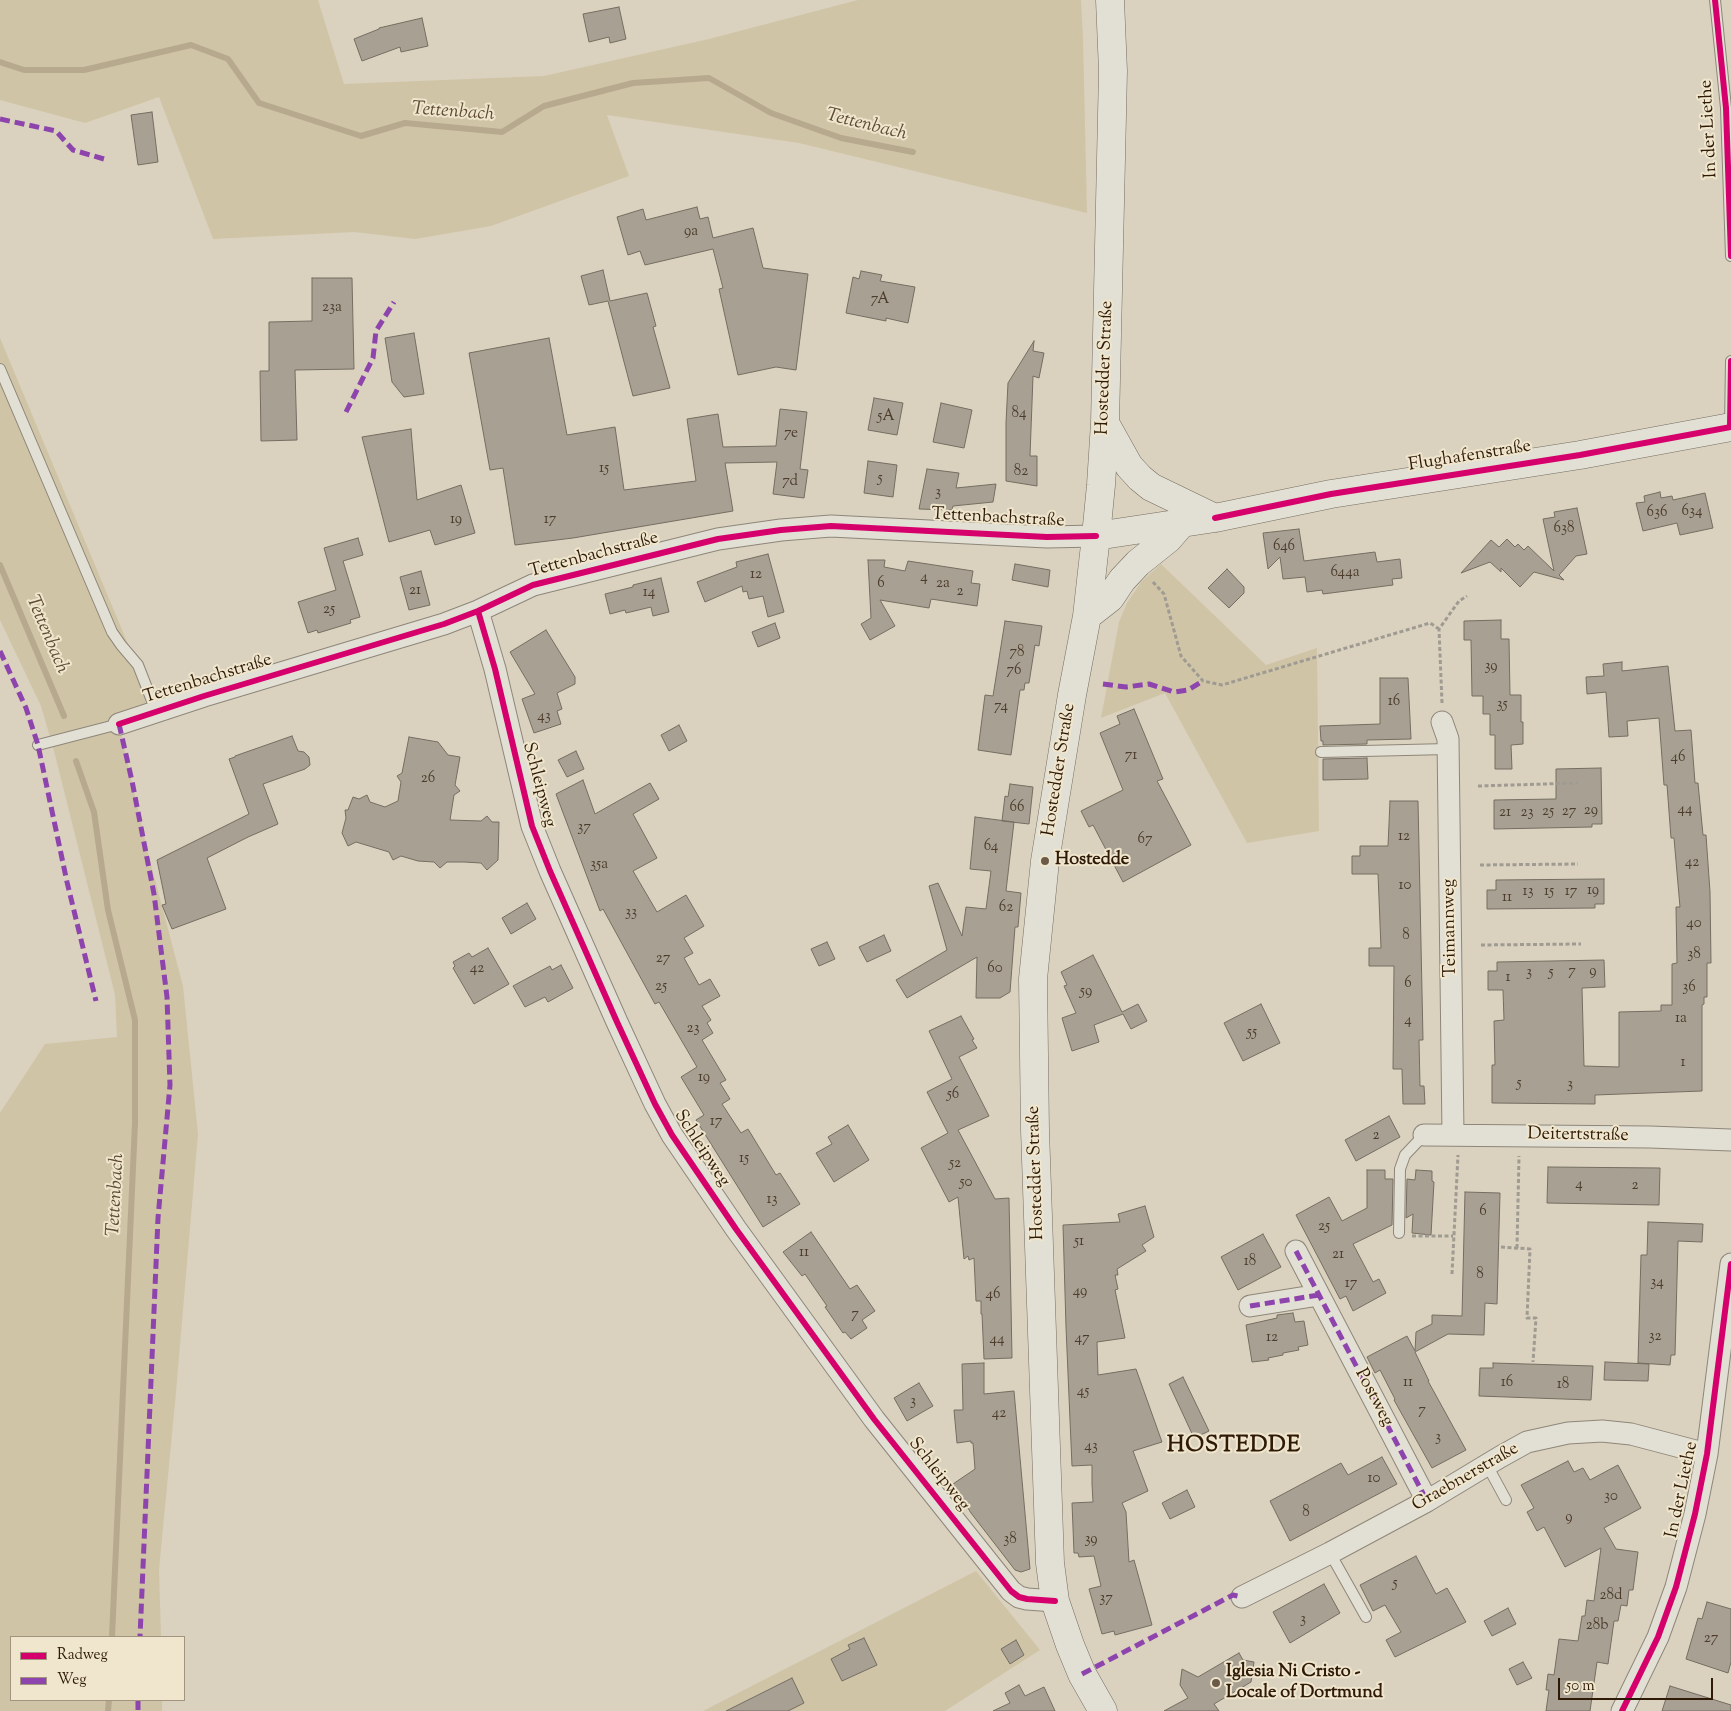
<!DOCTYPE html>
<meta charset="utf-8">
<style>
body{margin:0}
#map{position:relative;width:1731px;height:1711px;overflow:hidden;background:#dad2be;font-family:"Sorts Mill Goudy",serif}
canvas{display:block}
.legend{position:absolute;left:10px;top:1636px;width:175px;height:65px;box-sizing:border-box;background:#efe6cd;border:1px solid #a2947e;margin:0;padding:6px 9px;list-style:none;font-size:15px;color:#2f1a08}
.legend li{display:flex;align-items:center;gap:10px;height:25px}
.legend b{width:25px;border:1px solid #a2947e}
.scale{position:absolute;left:1558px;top:1678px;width:155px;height:22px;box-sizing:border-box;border:2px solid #2f1a08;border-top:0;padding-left:6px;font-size:15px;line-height:18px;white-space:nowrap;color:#2f1a08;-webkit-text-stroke:4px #efe6cd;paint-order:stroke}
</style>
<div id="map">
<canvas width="1731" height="1711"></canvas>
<ul class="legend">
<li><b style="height:6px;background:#d6006c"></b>Radweg</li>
<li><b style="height:6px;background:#8e44ad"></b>Weg</li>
</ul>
<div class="scale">50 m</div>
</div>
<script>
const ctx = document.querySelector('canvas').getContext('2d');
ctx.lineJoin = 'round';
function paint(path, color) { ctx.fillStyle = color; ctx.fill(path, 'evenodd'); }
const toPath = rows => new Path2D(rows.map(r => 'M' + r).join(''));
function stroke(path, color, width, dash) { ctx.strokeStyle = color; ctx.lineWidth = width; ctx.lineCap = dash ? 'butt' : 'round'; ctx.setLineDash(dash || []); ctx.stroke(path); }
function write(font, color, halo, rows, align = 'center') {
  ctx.font = font + ' "Sorts Mill Goudy",serif'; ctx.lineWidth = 4; ctx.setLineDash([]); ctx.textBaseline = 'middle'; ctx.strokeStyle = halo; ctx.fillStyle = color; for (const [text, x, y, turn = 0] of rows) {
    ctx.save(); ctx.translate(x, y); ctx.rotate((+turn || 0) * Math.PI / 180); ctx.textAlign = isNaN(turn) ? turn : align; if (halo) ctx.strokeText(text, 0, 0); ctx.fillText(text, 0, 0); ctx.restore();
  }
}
const green = toPath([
 [0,0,318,0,344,84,544,76,709,39,858,0,1081,0,1083,38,1087,213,799,143,607,115,629,176,491,226,415,239,354,232,213,239,159,97,85,123,0,100],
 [0,338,156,711,119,725,149,857,183,986,198,1134,176,1392,159,1570,161,1637,11,1637,11,1700,162,1700,162,1711,0,1711,0,1113,45,1044,117,1037,115,995,54,751,41,706,0,620],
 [1161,564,1266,665,1317,648,1319,831,1247,843,1165,693,1101,718,1119,622,1127,603,1141,582],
 [976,1571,1040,1650,945,1711,703,1711]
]);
const stream = toPath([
 [0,62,24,70,84,70,191,45,228,59,259,103,361,136,405,123,502,132,544,106,633,83,709,78,771,113,841,138,913,152],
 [0,565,64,716],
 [76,761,94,812,108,910,135,1020,135,1123,112,1637],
 [108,1711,109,1700]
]);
const building = toPath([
 [619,7,626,39,610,43,609,37,589,42,583,14,619,7],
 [422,18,428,46,401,52,400,47,362,61,354,39,379,29,379,28,422,18],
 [152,112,158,162,138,165,131,115,152,112],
 [697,207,700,219,708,217,713,238,753,228,763,268,808,274,796,370,776,367,738,375,719,289,723,288,713,249,645,265,640,251,628,255,617,217,643,209,646,220,697,207],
 [603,270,610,301,647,293,656,326,653,327,670,388,633,396,608,301,589,305,581,276,603,270],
 [861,271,882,275,880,281,915,287,908,323,886,318,886,321,846,313,853,277,859,279,861,271],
 [312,278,352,278,354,369,295,370,297,440,261,441,260,371,269,371,269,322,312,321,312,278],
 [414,333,424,394,404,397,392,382,385,338,414,333],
 [549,338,567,435,615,427,624,490,696,481,687,419,718,414,723,447,776,446,780,409,807,412,800,469,808,470,804,498,773,494,777,462,725,463,733,511,573,538,515,545,503,468,490,470,469,353,549,338],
 [1034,341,1033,351,1044,353,1039,378,1033,376,1030,456,1037,456,1037,486,1006,481,1006,423,1008,383,1034,341],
 [874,398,903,403,897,435,868,430,874,398],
 [941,403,972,410,964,448,933,442,941,403],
 [411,429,417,500,461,485,475,533,435,545,430,530,389,542,362,437,411,429],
 [868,461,897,465,893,497,864,493,868,461],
 [927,469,959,473,956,488,996,484,993,502,953,506,952,510,919,509,927,469],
 [1660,492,1661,498,1672,496,1673,500,1705,493,1713,528,1680,535,1677,523,1643,531,1636,503,1645,502,1644,496,1660,492],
 [1577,508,1587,554,1576,556,1559,575,1564,580,1534,572,1520,587,1501,568,1501,572,1490,562,1461,573,1491,540,1499,547,1507,539,1515,547,1518,544,1524,550,1528,546,1554,571,1543,519,1555,517,1554,512,1577,508],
 [1299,529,1304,561,1375,552,1377,562,1400,559,1402,578,1392,579,1393,585,1323,594,1322,590,1307,592,1305,577,1283,579,1280,557,1268,569,1263,533,1299,529],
 [358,538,363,555,343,561,360,617,350,620,351,623,318,633,317,630,308,633,298,602,336,590,324,548,358,538],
 [768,554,784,612,768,617,763,596,749,599,747,591,743,592,742,586,705,602,697,582,737,567,736,562,768,554],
 [868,560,885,560,884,567,905,571,908,561,973,571,971,583,980,584,977,606,931,599,929,608,880,600,895,626,870,640,861,624,871,618,868,560],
 [1015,564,1050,570,1048,587,1012,580,1015,564],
 [1227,569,1244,587,1244,593,1229,608,1208,588,1227,569],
 [421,571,430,605,409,610,400,577,421,571],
 [661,578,669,612,653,616,651,607,626,613,625,610,610,614,605,594,633,587,633,585,661,578],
 [1501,620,1501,639,1509,639,1510,695,1521,695,1521,722,1523,722,1523,744,1511,745,1512,769,1495,769,1495,735,1490,735,1490,714,1483,714,1483,696,1472,696,1471,640,1464,640,1464,621,1501,620],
 [1005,621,1042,626,1039,646,1035,645,1029,683,1025,683,1024,690,1020,690,1011,755,978,750,985,695,993,696,1005,621],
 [775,623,780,638,758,647,752,632,775,623],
 [546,630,575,677,575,684,557,693,562,709,557,711,561,724,534,733,522,699,535,694,510,652,546,630],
 [1622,662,1622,671,1668,666,1675,731,1691,730,1695,783,1698,783,1703,835,1706,835,1710,892,1711,963,1707,963,1707,997,1704,997,1704,1004,1702,1005,1702,1091,1595,1095,1595,1104,1492,1103,1492,1065,1495,1065,1494,1021,1504,1020,1503,990,1488,990,1488,971,1497,971,1497,962,1604,960,1605,987,1582,988,1584,1066,1619,1067,1619,1012,1661,1011,1661,1005,1672,1005,1672,964,1677,963,1676,907,1680,907,1674,838,1671,838,1667,785,1664,785,1659,718,1627,721,1628,736,1609,737,1606,692,1587,694,1586,677,1604,676,1603,664,1622,662],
 [1380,678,1408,678,1411,739,1367,740,1367,744,1323,745,1323,741,1321,741,1320,726,1380,724,1380,678],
 [1134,709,1163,779,1157,781,1191,845,1123,882,1093,825,1089,827,1081,811,1123,790,1100,733,1120,724,1117,716,1134,709],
 [679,725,687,741,669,751,661,735,679,725],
 [292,736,298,751,304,752,309,757,310,765,305,769,263,784,278,824,248,837,207,858,226,909,172,929,162,905,166,904,157,860,249,814,229,759,235,757,235,756,292,736],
 [409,737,438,742,448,755,460,757,455,785,460,791,454,795,450,820,481,821,487,816,492,822,499,822,498,860,487,870,481,863,464,862,447,862,440,868,434,862,418,861,401,856,393,860,389,852,356,842,348,846,342,833,346,818,345,810,348,810,353,797,359,799,367,795,370,802,385,807,398,801,401,782,397,776,402,773,409,737],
 [576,751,584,769,567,777,558,760,576,751],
 [1367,758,1368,779,1323,780,1323,759,1367,758],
 [1601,768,1602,824,1592,824,1592,827,1494,829,1494,800,1556,799,1556,769,1601,768],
 [583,780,595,814,650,783,659,799,633,814,657,858,633,871,657,912,686,895,704,926,684,938,693,953,684,958,699,985,710,979,720,996,702,1006,711,1020,707,1023,713,1033,702,1040,726,1080,720,1083,730,1099,722,1104,741,1133,748,1129,776,1175,780,1173,800,1204,763,1227,696,1120,704,1115,681,1077,697,1067,659,1002,655,1004,603,909,600,911,556,794,583,780],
 [1010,784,1033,787,1029,824,1002,821,1005,796,1008,797,1010,784],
 [1390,801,1418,801,1423,1040,1419,1040,1420,1086,1424,1086,1425,1104,1403,1104,1402,1069,1393,1069,1394,966,1369,966,1369,948,1381,948,1378,874,1352,874,1352,856,1360,856,1360,846,1388,846,1390,801],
 [975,817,1014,822,1006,891,1021,893,1018,927,1015,927,1010,992,1000,998,976,998,977,957,907,998,896,980,947,950,929,886,938,883,962,936,966,907,986,909,991,871,970,869,975,817],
 [1604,879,1604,904,1595,904,1595,908,1487,909,1487,890,1496,890,1496,880,1604,879],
 [527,903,536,919,511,934,502,918,527,903],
 [884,935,891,951,867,962,859,947,884,935],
 [827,942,835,959,819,966,811,949,827,942],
 [488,948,509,984,474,1004,453,968,455,966,453,962,469,953,472,957,488,948],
 [1093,955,1122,1012,1138,1004,1147,1021,1131,1029,1123,1014,1094,1025,1099,1042,1072,1051,1062,1018,1076,1013,1064,986,1067,985,1061,972,1093,955],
 [561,965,573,988,548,1002,545,997,525,1007,513,986,550,966,552,970,561,965],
 [1261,1004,1280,1043,1243,1061,1224,1023,1261,1004],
 [961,1016,974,1039,972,1040,977,1048,959,1057,989,1116,958,1130,995,1199,1009,1198,1012,1358,984,1359,982,1314,981,1314,981,1301,976,1301,974,1258,969,1260,968,1256,964,1259,958,1197,949,1202,921,1148,948,1133,927,1092,952,1079,929,1031,961,1016],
 [1389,1116,1400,1137,1356,1161,1345,1140,1389,1116],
 [848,1125,869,1160,834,1182,816,1153,832,1144,828,1137,848,1125],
 [1548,1167,1660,1168,1659,1205,1547,1203,1548,1167],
 [1367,1170,1385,1170,1385,1179,1393,1179,1392,1225,1353,1244,1373,1282,1379,1279,1386,1293,1353,1311,1346,1296,1340,1299,1296,1215,1329,1197,1342,1221,1367,1208,1367,1170],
 [1416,1170,1432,1171,1432,1181,1434,1182,1431,1235,1412,1233,1413,1214,1406,1218,1407,1179,1415,1180,1416,1170],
 [1465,1192,1500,1193,1497,1304,1485,1303,1484,1335,1448,1334,1415,1352,1429,1381,1428,1381,1466,1450,1432,1468,1394,1400,1395,1399,1380,1370,1375,1373,1367,1357,1407,1336,1415,1351,1416,1332,1432,1324,1432,1315,1462,1316,1465,1192],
 [1145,1206,1154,1237,1142,1245,1146,1251,1117,1269,1118,1275,1115,1275,1118,1289,1115,1290,1125,1338,1097,1342,1098,1375,1136,1369,1162,1442,1133,1451,1148,1491,1122,1503,1126,1512,1129,1562,1134,1560,1152,1625,1115,1635,1114,1631,1102,1634,1089,1589,1101,1586,1094,1556,1079,1557,1078,1553,1074,1553,1072,1503,1093,1502,1092,1484,1092,1465,1072,1466,1066,1327,1063,1225,1120,1222,1118,1214,1145,1206],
 [1648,1222,1703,1224,1702,1242,1678,1241,1675,1355,1671,1355,1670,1365,1638,1363,1641,1255,1647,1255,1648,1222],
 [811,1232,850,1289,857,1285,875,1311,862,1320,867,1328,851,1339,845,1332,843,1333,825,1307,827,1306,805,1274,802,1276,783,1252,811,1232],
 [1263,1234,1281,1267,1238,1290,1221,1257,1263,1234],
 [1293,1313,1295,1322,1304,1321,1308,1345,1298,1347,1299,1350,1283,1353,1283,1355,1268,1358,1269,1360,1252,1362,1246,1325,1277,1318,1277,1315,1293,1313],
 [1605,1362,1649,1364,1648,1381,1604,1380,1605,1362],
 [984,1363,984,1394,1014,1391,1030,1569,1021,1572,1015,1570,971,1513,953,1484,975,1469,973,1443,971,1443,971,1441,957,1443,954,1410,963,1410,962,1364,984,1363],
 [1493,1363,1593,1366,1591,1400,1479,1396,1480,1368,1493,1368,1493,1363],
 [1183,1377,1209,1431,1194,1438,1169,1384,1183,1377],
 [919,1383,933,1406,907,1421,894,1398,919,1383],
 [1382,1457,1397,1484,1290,1541,1270,1501,1341,1463,1348,1475,1382,1457],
 [1568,1461,1574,1472,1583,1468,1590,1480,1618,1465,1641,1508,1604,1528,1616,1549,1638,1552,1633,1590,1629,1590,1627,1606,1621,1605,1618,1621,1614,1621,1608,1664,1597,1662,1590,1711,1546,1711,1549,1690,1546,1690,1548,1674,1554,1675,1559,1639,1578,1641,1582,1616,1585,1616,1587,1600,1594,1601,1601,1548,1565,1567,1544,1527,1537,1531,1527,1512,1534,1508,1521,1485,1568,1461],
 [1187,1490,1195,1507,1170,1519,1162,1503,1187,1490],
 [1416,1556,1436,1594,1447,1588,1466,1622,1395,1657,1386,1640,1401,1632,1385,1605,1373,1611,1360,1585,1416,1556],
 [1324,1584,1340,1613,1290,1643,1273,1612,1324,1584],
 [1707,1602,1731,1609,1731,1662,1728,1673,1686,1659,1698,1618,1702,1619,1707,1602],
 [1508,1608,1516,1624,1492,1636,1484,1621,1508,1608],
 [864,1638,877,1665,842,1681,831,1659,850,1649,848,1645,864,1638],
 [1016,1640,1024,1655,1010,1664,1001,1649,1016,1640],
 [1239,1653,1243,1660,1254,1662,1251,1682,1214,1704,1219,1711,1164,1711,1188,1698,1180,1685,1182,1669,1198,1677,1239,1653],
 [1523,1662,1532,1678,1517,1685,1509,1669,1523,1662],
 [792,1678,804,1703,788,1711,726,1711,792,1678],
 [1019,1685,1025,1696,1044,1687,1055,1711,993,1711,1010,1703,1005,1693,1019,1685],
 [1670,1686,1731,1705,1731,1711,1662,1711,1670,1686]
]);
const path = toPath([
 [1153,582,1164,594,1181,656,1203,681,1222,685,1430,623,1439,629],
 [1442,703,1439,629,1459,601,1467,596],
 [1478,786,1578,783],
 [1480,865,1578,864],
 [1481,945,1581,944],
 [1412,1236,1453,1236],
 [1501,1247,1530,1249,1527,1318,1536,1318,1533,1362],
 [1517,1248,1519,1156],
 [1452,1274,1458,1155]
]);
const service = toPath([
 [1715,0,1726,108,1731,256],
 [0,369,112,632,121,645,138,665,156,711],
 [1730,427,1731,361],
 [38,745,119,724],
 [1321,752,1448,749],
 [1399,1233,1400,1169,1405,1155,1424,1135],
 [1487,1465,1506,1500],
 [1330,1553,1366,1617]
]);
const minor = toPath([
 [478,611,495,669,532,826,550,871,617,1022,655,1104,672,1135,736,1229,874,1419,1011,1591,1019,1597,1027,1599,1055,1601],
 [1442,722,1448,739,1453,1135],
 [119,724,204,696,444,624,478,611,533,585,718,539,781,530,831,526,1047,537,1096,536],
 [1424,1135,1650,1137,1731,1140],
 [1296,1251,1427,1501],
 [1250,1306,1319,1295],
 [1242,1597,1330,1553,1427,1501,1500,1457,1527,1442,1568,1433,1602,1431,1631,1434,1707,1454],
 [1622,1711,1658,1637,1676,1587,1695,1514,1707,1454,1731,1264]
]);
const secondary = toPath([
 [1105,423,1129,466,1140,478,1151,487,1215,518],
 [1096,536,1215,518,1331,494,1580,455,1731,427],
 [1087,616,1110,598,1122,580,1138,563,1168,539,1182,523],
 [1103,1711,1082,1674,1070,1645,1055,1601,1050,1563,1035,1130,1033,979,1045,861,1072,695,1087,616,1096,536,1101,485,1105,423,1113,71,1110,0]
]);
const quiet = toPath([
 [0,119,56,131,73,150,104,159],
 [346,412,373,358,376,331,394,302],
 [0,651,26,708,38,745,67,882,96,1001],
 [1103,684,1126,687,1149,684,1174,692,1188,690,1203,681],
 [119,724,132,781,154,894,167,997,170,1085,158,1218,140,1637],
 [1296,1251,1427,1501],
 [1250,1306,1319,1295],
 [1082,1674,1233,1595,1242,1597],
 [138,1700,138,1711]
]);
const cycleway = toPath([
 [1715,0,1726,108,1731,256],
 [1730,427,1731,361],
 [1215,518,1331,494,1580,455,1731,427],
 [478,611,495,669,532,826,550,871,617,1022,655,1104,672,1135,736,1229,874,1419,1011,1591,1019,1597,1027,1599,1055,1601],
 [119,724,204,696,444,624,478,611,533,585,718,539,781,530,831,526,1047,537,1096,536],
 [1622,1711,1658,1637,1676,1587,1695,1514,1707,1454,1731,1264]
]);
const markers = [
 [1045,861,5,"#6b5a48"],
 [1216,1683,5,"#6b5a48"]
];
const numberNames = [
 ["9a",691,232],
 ["7A",880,300],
 ["23a",332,308],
 ["84",1019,414],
 ["5A",886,417],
 ["7e",791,434],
 ["15",604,469],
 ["82",1021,472],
 ["5",880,479],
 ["7d",790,482],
 ["3",938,493],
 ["634",1692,512],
 ["636",1657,513],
 ["19",456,520],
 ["17",550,520],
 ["638",1564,529],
 ["646",1284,547],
 ["644a",1345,573],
 ["12",756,575],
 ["4",924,578],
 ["6",881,584],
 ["2a",943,584],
 ["21",415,591],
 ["2",960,592],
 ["14",649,593],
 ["25",329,610],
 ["78",1017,653],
 ["39",1491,667],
 ["76",1014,671],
 ["16",1394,702],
 ["35",1502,705],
 ["74",1001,707],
 ["43",544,717],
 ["71",1131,756],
 ["46",1678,758],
 ["26",428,779],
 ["66",1017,808],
 ["44",1685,810],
 ["29",1591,811],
 ["25",1548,812],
 ["27",1569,812],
 ["21",1505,813],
 ["23",1527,813],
 ["37",584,828],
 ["12",1404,837],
 ["67",1145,840],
 ["64",991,847],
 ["42",1692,863],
 ["35a",599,865],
 ["10",1405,886],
 ["19",1593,891],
 ["13",1528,892],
 ["15",1549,892],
 ["17",1571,892],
 ["11",1507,898],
 ["62",1006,908],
 ["33",631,913],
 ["40",1694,924],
 ["8",1406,936],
 ["38",1694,955],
 ["27",663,959],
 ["42",477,969],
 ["60",995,969],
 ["7",1572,972],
 ["9",1593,972],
 ["3",1529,973],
 ["5",1551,973],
 ["1",1508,978],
 ["6",1408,984],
 ["25",661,987],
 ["36",1689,988],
 ["59",1086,992],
 ["1a",1681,1019],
 ["4",1408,1021],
 ["23",693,1029],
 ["55",1252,1033],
 ["1",1683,1063],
 ["19",704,1078],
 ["5",1519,1084],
 ["3",1570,1085],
 ["56",953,1095],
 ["17",716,1122],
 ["2",1376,1136],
 ["15",744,1159],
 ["52",955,1164],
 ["50",966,1183],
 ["4",1579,1185],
 ["2",1635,1186],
 ["13",772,1200],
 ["6",1483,1212],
 ["25",1324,1227],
 ["51",1079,1242],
 ["11",804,1253],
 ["21",1338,1255],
 ["18",1250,1262],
 ["8",1480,1275],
 ["34",1657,1283],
 ["17",1351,1284],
 ["49",1080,1292],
 ["46",993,1295],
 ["7",855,1315],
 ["32",1655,1337],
 ["12",1272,1338],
 ["47",1082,1339],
 ["44",997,1340],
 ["11",1408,1383],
 ["16",1507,1383],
 ["18",1563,1385],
 ["45",1083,1392],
 ["3",913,1402],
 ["7",1422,1411],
 ["42",999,1414],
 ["3",1438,1438],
 ["43",1091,1447],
 ["10",1374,1479],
 ["30",1611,1497],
 ["8",1306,1513],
 ["9",1569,1518],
 ["38",1010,1540],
 ["39",1091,1540],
 ["5",1395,1584],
 ["28d",1611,1596],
 ["37",1106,1599],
 ["3",1303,1620],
 ["28b",1597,1626],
 ["27",1711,1639]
];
const streetNames = [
 ["In der Liethe",1710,129,-93],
 ["Hostedder Straße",1106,368,-88],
 ["Flughafenstraße",1470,457,-9],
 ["Tettenbachstraße",998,519,3],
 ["Tettenbachstraße",594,556,-15],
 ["Tettenbachstraße",208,680,-17],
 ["Hostedder Straße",1060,770,-81],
 ["Schleipweg",538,785,75],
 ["Teimannweg",1451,928,-91],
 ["Deitertstraße",1578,1136,1],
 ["Schleipweg",701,1149,57],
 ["Hostedder Straße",1037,1173,-92],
 ["Postweg",1373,1398,62],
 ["Schleipweg",938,1475,52],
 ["Graebnerstraße",1466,1478,-30],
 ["In der Liethe",1683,1490,-78]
];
const poiNames = [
 ["Hostedde",1055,861],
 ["Iglesia Ni Cristo -",1226,1673],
 ["Locale of Dortmund",1226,1694]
];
const waterNames = [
 ["Tettenbach",453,113,4],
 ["Tettenbach",866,126,14],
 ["Tettenbach",46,635,67],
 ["Tettenbach",117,1195,-87]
];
const districtNames = [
 ["HOSTEDDE",1234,1447]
];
paint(green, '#d0c4a7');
stroke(stream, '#b7a98d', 6);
paint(building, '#a8a193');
stroke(building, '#756d61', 1);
stroke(service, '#8e8679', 12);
stroke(minor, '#8e8679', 23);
stroke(secondary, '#756d61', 29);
stroke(path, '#a09b92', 3, [4, 2.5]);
stroke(service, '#e2dfd4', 10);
stroke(minor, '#e2dfd4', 21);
stroke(secondary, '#e2dfd4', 28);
stroke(quiet, '#8e44ad', 5, [10, 5]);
stroke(cycleway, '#d6006c', 6);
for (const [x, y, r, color] of markers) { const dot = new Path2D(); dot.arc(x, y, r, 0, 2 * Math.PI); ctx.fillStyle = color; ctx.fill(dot); stroke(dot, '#efe6cd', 2); }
write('15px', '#4d3c2b', null, numberNames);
write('18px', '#2f1a08', '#efe6cd', streetNames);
write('bold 18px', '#2f1a08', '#efe6cd', poiNames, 'left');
write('italic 19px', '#5f4c35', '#efe6cd', waterNames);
ctx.letterSpacing = '1px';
write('bold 22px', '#2f1a08', '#efe6cd', districtNames);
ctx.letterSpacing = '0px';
</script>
